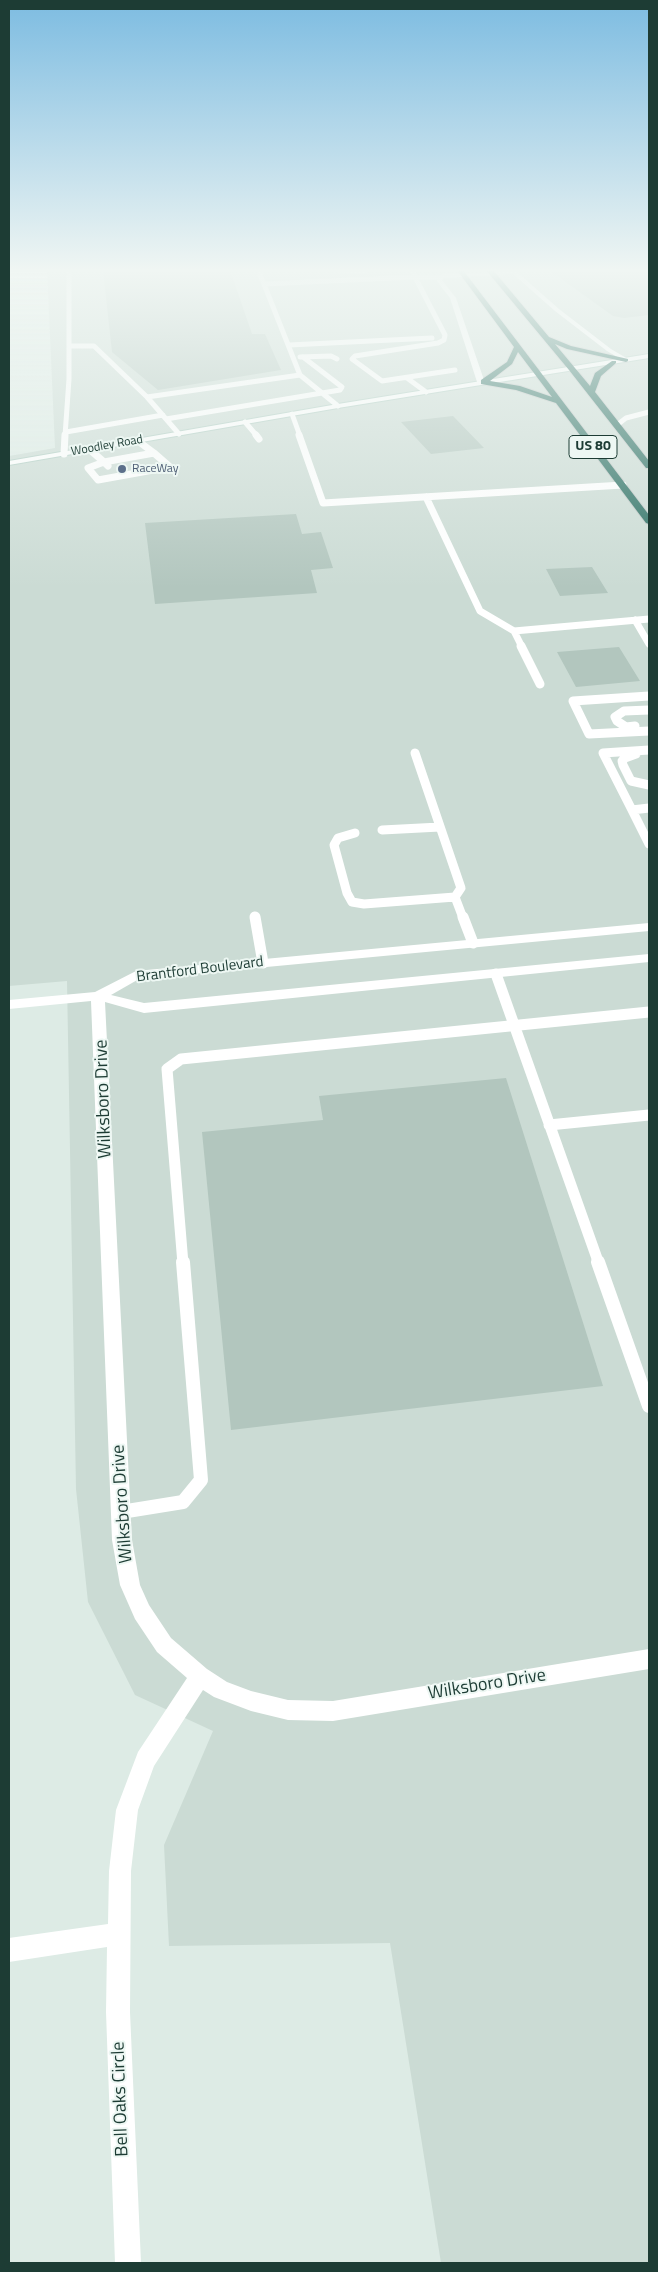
<!DOCTYPE html>
<style>
body{margin:0}
#map{position:relative;width:658px;height:2272px;overflow:hidden;background:#ddebe5;font-family:"Titillium Web",sans-serif}
canvas{display:block}
.frame{position:absolute;inset:0;border:10px solid #1d3c34;pointer-events:none}
</style>
<div id="map">
<canvas width="658" height="2272"></canvas>
<div class="frame"></div>
</div>
<script>
const ctx = document.querySelector('canvas').getContext('2d');
ctx.lineJoin = 'round';
function paint(path, color) { ctx.fillStyle = color; ctx.fill(path, 'evenodd'); }
const toPath = rows => new Path2D(rows.map(r => 'M' + r).join(''));
function stroke(path, color, width, dash) { ctx.strokeStyle = color; ctx.lineWidth = width; ctx.lineCap = dash ? 'butt' : 'round'; ctx.setLineDash(dash || []); ctx.stroke(path); }
function write(font, color, halo, rows, align = 'center') {
  ctx.font = font + ' "Titillium Web",sans-serif'; ctx.lineWidth = 4; ctx.setLineDash([]); ctx.textBaseline = 'middle'; ctx.strokeStyle = halo; ctx.fillStyle = color; for (const [text, x, y, turn = 0] of rows) {
    ctx.save(); ctx.translate(x, y); ctx.rotate((+turn || 0) * Math.PI / 180); ctx.textAlign = isNaN(turn) ? turn : align; if (halo) ctx.strokeText(text, 0, 0); ctx.fillText(text, 0, 0); ctx.restore();
  }
}
const built = toPath([
 [47,270,649,270,649,2263,441,2263,390,1943,169,1946,164,1845,213,1731,135,1695,88,1602,76,1489,67,981,9,986,9,456,55,448]
]);
const building = toPath([
 [103,270,230,270,252,334,265,334,281,370,158,390,112,352],
 [549,270,649,270,649,315,624,318,613,316],
 [453,416,484,448,431,454,401,422],
 [296,514,302,534,321,532,333,568,311,570,317,593,155,604,145,523],
 [592,567,608,593,560,596,546,569],
 [619,647,640,681,576,687,557,652],
 [506,1078,603,1386,231,1430,202,1132,323,1120,319,1096]
]);
const laneFar4 = toPath([
 [258,270,264,284],
 [338,270,364,271],
 [440,277,415,277,445,335,444,340,438,343,355,356,352,359,382,381,455,370],
 [289,345,432,338],
 [69,346,94,346,147,397],
 [300,357,331,356,337,359],
 [300,375,264,284,415,277,413,272],
 [407,378,426,392],
 [292,414,300,436],
 [166,419,340,390,342,387,303,357],
 [245,422,257,436],
 [617,425,626,418,649,412],
 [66,432,163,415],
 [179,434,147,397,300,375,338,406],
 [65,436,69,379,69,270]
]);
const laneFar3 = toPath([
 [256,435,259,439],
 [299,435,323,503,623,485],
 [89,449,104,462,154,453,138,441],
 [64,454,65,435],
 [108,466,104,462,88,468,98,480,170,467,154,453],
 [426,497,480,611,514,631,649,619],
 [635,620,649,644],
 [514,631,522,647]
]);
const laneFar2 = toPath([
 [521,646,540,684],
 [649,696,573,701,589,734,649,731],
 [635,726,626,727,617,721,615,717,624,711,649,710],
 [415,753,461,888,455,897,463,918],
 [636,754,625,758,622,761,623,765,631,781,649,785],
 [649,808,632,810,649,844],
 [632,810,603,753,649,750],
 [382,830,440,827],
 [355,833,338,838,334,845,347,893,352,902,364,904,455,897]
]);
const laneFar1 = toPath([
 [255,917,263,963],
 [463,917,473,943],
 [496,974,599,1264],
 [549,1125,649,1115],
 [183,1264,167,1069,181,1059,649,1012]
]);
const lane = toPath([
 [598,1262,649,1406],
 [121,1512,183,1502,201,1480,183,1262]
]);
const street = toPath([
 [516,271,559,309,611,349,628,359,628,361,624,361,607,351,555,311,513,274,444,278,442,280,456,298,485,383,478,385,450,298,436,280,442,274,516,271],
 [649,923,649,931,139,979,111,995,144,1003,649,954,649,962,144,1013,105,1002,132,1540,140,1585,149,1605,171,1638,207,1669,227,1682,251,1691,288,1700,333,1701,649,1649,649,1669,333,1721,288,1720,251,1711,214,1697,203,1690,154,1766,138,1810,131,1871,130,2012,141,2263,115,2263,106,2012,107,1947,9,1962,9,1938,108,1924,109,1871,116,1810,138,1752,187,1678,157,1652,135,1619,120,1585,112,1540,91,1001,9,1009,9,1000,95,992,136,971,649,923]
]);
const secondary = toPath([
 [649,354,649,358,338,408,9,465,9,461,338,404,649,354]
]);
const highway = toPath([
 [457,270,463,270,649,515,649,524,646,523,556,403,516,390,481,384,481,380,507,362,514,347,457,270],
 [518,352,552,397,520,386,490,381,512,364,518,352],
 [486,270,493,270,549,337,571,346,628,359,628,361,626,362,567,349,555,344,590,386,595,373,612,361,616,361,616,363,601,376,595,392,649,461,649,468,646,468,569,370,486,270]
]);
const markers = [
 [122,469,5,"#5c6f8a"]
];
const farStreetnames = [
 ["Woodley Road",107,446,-10]
];
const farServicenames = [
 ["RaceWay",132,469]
];
const shields = [
 [593,447,48]
];
const shieldNames = [
 ["US 80",593,447]
];
const streetNames = [
 ["Brantford Boulevard",200,970,-7]
];
const nearStreetnames = [
 ["Wilksboro Drive",104,1099,-92],
 ["Wilksboro Drive",123,1504,-94],
 ["Wilksboro Drive",487,1685,-9],
 ["Bell Oaks Circle",121,2099,-92]
];
paint(built, '#cbdbd4');
paint(building, '#b2c6be');
stroke(secondary, '#afccc2', 2);
stroke(highway, '#c0c8c6', 2);
stroke(laneFar4, '#fff', 5);
stroke(laneFar3, '#fff', 7);
stroke(laneFar2, '#fff', 9);
stroke(laneFar1, '#fff', 11);
stroke(lane, '#fff', 14);
paint(street, '#fff');
paint(secondary, '#fff');
paint(highway, '#266b5e');
const sky = ctx.createLinearGradient(0, 0, 0, 588);
sky.addColorStop(0, '#7dbce1');
sky.addColorStop(0.46, '#f0f6f3');
sky.addColorStop(1, '#f0f6f300');
ctx.fillStyle = sky;
ctx.fillRect(0, 0, 658, 588);
for (const [x, y, r, color] of markers) { const dot = new Path2D(); dot.arc(x, y, r, 0, 2 * Math.PI); ctx.fillStyle = color; ctx.fill(dot); stroke(dot, '#edf7f3', 2); }
write('12px', '#1d3c34', '#edf7f3', farStreetnames);
write('12px', '#4e5e75', '#edf7f3', farServicenames, 'left');
for (const [x, y, w] of shields) { const box = new Path2D(); box.roundRect(x - w / 2, y - 11.5, w, 23, 4); ctx.fillStyle = '#edf7f3'; ctx.fill(box); stroke(box, '#1d3c34', 1); }
write('bold 14px', '#1d3c34', null, shieldNames);
write('15px', '#1d3c34', '#edf7f3', streetNames);
write('18px', '#1d3c34', '#edf7f3', nearStreetnames);
</script>
